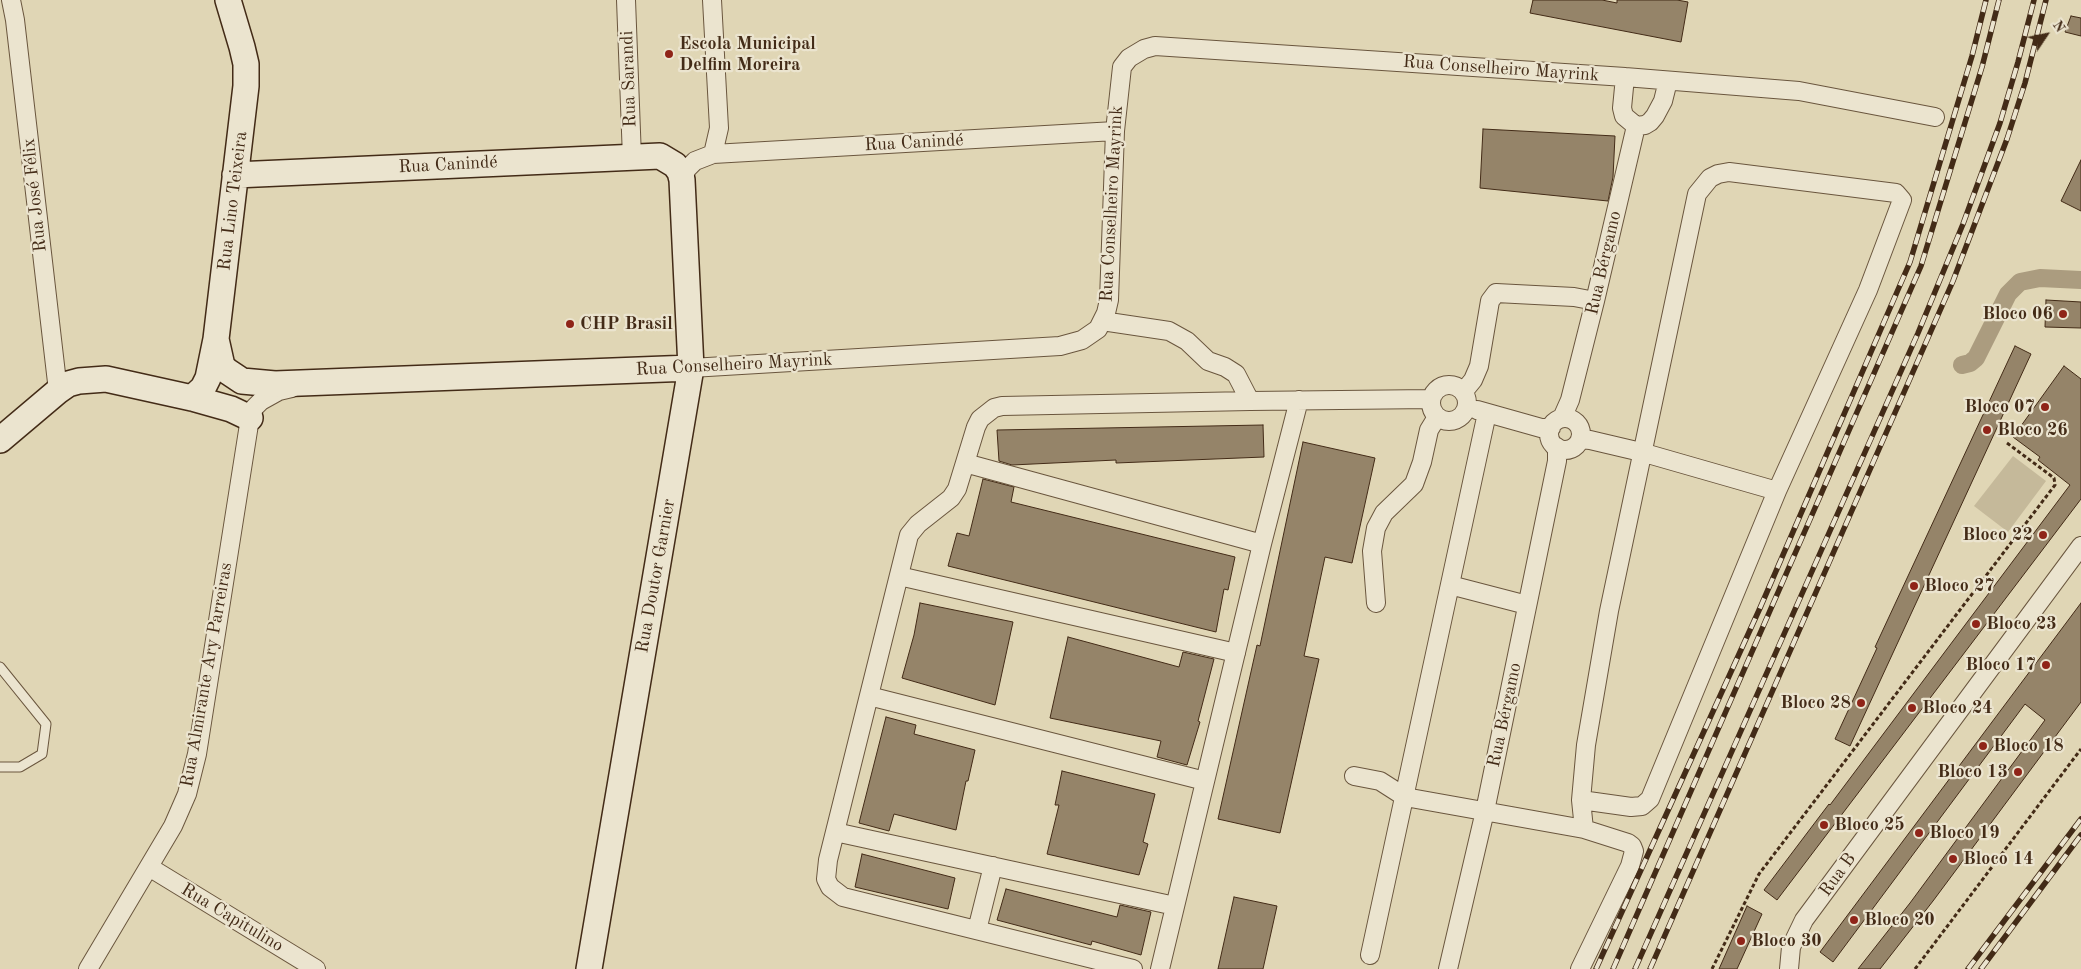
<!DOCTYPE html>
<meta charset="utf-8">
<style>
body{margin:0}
#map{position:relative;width:2081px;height:969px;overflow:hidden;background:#e0d6b5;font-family:"Old Standard TT",serif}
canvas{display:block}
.north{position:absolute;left:2021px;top:10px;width:50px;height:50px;-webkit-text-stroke:4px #ebe4cf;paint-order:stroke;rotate:56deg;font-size:14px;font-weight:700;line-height:20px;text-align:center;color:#432b17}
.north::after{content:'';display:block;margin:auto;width:18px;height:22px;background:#432b17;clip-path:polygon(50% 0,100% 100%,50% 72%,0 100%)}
</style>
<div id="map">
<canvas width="2081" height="969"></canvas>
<div class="north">N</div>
</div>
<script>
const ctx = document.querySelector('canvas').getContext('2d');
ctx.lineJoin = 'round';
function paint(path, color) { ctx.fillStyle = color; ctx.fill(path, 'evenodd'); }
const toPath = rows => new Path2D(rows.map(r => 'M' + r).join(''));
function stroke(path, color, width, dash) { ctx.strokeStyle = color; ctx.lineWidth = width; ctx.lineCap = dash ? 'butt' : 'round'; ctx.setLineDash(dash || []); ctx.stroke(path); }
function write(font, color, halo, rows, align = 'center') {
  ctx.font = font + ' "Old Standard TT",serif'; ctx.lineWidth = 4.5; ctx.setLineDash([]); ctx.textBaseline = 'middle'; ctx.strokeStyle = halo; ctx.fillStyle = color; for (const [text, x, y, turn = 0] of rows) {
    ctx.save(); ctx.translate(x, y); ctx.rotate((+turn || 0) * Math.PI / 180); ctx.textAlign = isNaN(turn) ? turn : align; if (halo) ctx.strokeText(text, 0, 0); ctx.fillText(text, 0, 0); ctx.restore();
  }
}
const green = toPath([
 [2013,456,2046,481,2008,532,1974,506]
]);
const canal = toPath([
 [1962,365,1970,363,1976,358,2008,294,2020,282,2040,278,2081,280]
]);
const building = toPath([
 [1533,0,1602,0,1617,3,1617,0,1677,0,1688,2,1681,42,1530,13,1533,0],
 [2071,16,2081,18,2081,36,2065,32,2071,16],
 [1483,129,1615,136,1613,177,1608,201,1480,188,1483,129],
 [2081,160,2081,211,2061,201,2081,160],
 [2046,300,2081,302,2081,328,2045,327,2046,300],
 [2015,346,2031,354,1850,746,1835,739,1877,648,1875,647,2015,346],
 [2064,366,2081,379,2081,499,1777,900,1764,890,1829,804,1830,805,2070,485,2038,460,2040,457,2013,437,2064,366],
 [1263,425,1264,457,1116,463,1116,460,1012,465,999,461,997,430,1263,425],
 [1303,442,1375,458,1352,563,1325,557,1304,656,1319,659,1280,833,1218,819,1257,645,1260,646,1303,442],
 [983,479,1014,487,1011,502,1235,557,1228,590,1224,589,1216,632,948,566,957,533,969,536,983,479],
 [920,603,1013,622,995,705,902,678,914,635,920,603],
 [2081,603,2081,702,1933,901,1880,969,1858,969,1910,903,2045,720,2025,704,1833,962,1820,952,2081,603],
 [1068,637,1179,667,1183,652,1214,659,1198,721,1200,722,1187,765,1157,757,1161,741,1050,718,1068,637],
 [886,717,916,725,914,734,975,750,968,781,966,781,956,830,894,814,889,831,859,823,886,717],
 [1062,771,1155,794,1143,842,1148,844,1139,875,1047,854,1059,805,1055,805,1062,771],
 [862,854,955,878,948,909,855,887,862,854],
 [1006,889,1117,917,1120,905,1151,912,1141,955,1092,941,1091,945,997,920,1006,889],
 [1234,897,1277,906,1263,969,1218,969,1234,897],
 [1747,906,1762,914,1737,969,1719,969,1747,906]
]);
const path = toPath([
 [1712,969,1759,874,2055,485,2054,478,2007,443],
 [1915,969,2081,749]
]);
const lane = toPath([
 [0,667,46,724,42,754,20,767,0,767]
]);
const street = toPath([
 [11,0,15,20,58,391],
 [626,0,632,158],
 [712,0,719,128,713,154],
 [1625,77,1622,108,1624,116,1636,126,1645,125,1650,122,1655,116,1663,101,1668,81],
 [682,180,687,169,695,161,713,154,1115,131],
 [1102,321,1169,331,1187,341,1208,361,1225,367,1236,374,1250,401],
 [691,368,1060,346,1082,340,1098,329,1106,313,1109,300,1115,131,1122,67,1129,58,1144,49,1155,46,1625,77,1799,91,1935,117],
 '1431 403a18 18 0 1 1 36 0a18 18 0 1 1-36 0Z',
 [1464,391,1473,380,1479,366,1490,301,1496,293,1574,297,1595,301],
 [1477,410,1541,428,1551,428],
 [1562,418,1570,400,1595,301,1636,126],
 '1549 434a16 16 0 1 1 32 0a16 16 0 1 1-32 0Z',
 [1580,439,1590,440,1641,452,1777,491],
 [965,463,1262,544],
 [899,576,1236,653],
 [1450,585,1527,605],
 [1376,603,1372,551,1376,528,1384,513,1414,484,1422,462,1429,430,1437,417],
 [869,696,1205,781],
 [1354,776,1380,781,1405,797,1584,829,1628,843,1632,846,1634,851,1630,866,1580,969],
 [1581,800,1631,807,1642,806,1650,799,1777,491,1868,290,1902,200,1896,193,1729,172,1718,174,1710,178,1697,194,1609,611,1586,745,1581,800,1584,829],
 [835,832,1175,906],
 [149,867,316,969],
 [977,930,993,866],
 [1370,955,1487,413],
 [88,969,173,826,187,794,197,754,250,418,254,408,261,401,279,391,292,388],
 [1133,969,843,897,830,887,826,879,828,860,909,535,918,524,951,498,957,489,976,427,980,419,994,408,1002,406,1250,401,1431,399],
 [1160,969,1262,544,1299,400],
 [1448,969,1485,811,1557,461,1557,447],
 [1789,969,1791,947,1804,920,2081,546]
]);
const secondary = toPath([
 [235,175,660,156,675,165,680,172,682,180,691,368,589,969],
 [216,339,222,366,227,371,242,381,275,384,691,368],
 [192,398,203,388,208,378,216,339,246,86,246,64,242,47,228,0],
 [0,440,58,391,68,384,79,381,106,379,192,398,231,409,250,418]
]);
const rail = toPath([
 [1596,969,1760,608,1910,262,1972,56,1986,0],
 [1613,969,1921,266,1982,67,1999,0],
 [1635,969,1918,333,1963,224,2000,123,2018,62,2034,0],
 [1650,969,1953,281,2007,139,2025,83,2046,0],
 [1968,969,2081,819],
 [1981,969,2081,835]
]);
const markers = [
 [669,54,5,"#8f2418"],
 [2063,314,5,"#8f2418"],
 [570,324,5,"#8f2418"],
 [2045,407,5,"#8f2418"],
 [1987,430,5,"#8f2418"],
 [2043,535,5,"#8f2418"],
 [1914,586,5,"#8f2418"],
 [1976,624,5,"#8f2418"],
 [2046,665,5,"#8f2418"],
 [1861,703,5,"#8f2418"],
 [1912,708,5,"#8f2418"],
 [1983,746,5,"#8f2418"],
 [2018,772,5,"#8f2418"],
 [1824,825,5,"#8f2418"],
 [1919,833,5,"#8f2418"],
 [1953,859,5,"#8f2418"],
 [1854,920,5,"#8f2418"],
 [1741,941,5,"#8f2418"]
];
const poiNames = [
 ["Escola Municipal",679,44],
 ["Delfim Moreira",679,65],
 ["Bloco 06",2053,314,"right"],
 ["CHP Brasil",580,324],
 ["Bloco 07",2035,407,"right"],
 ["Bloco 26",1997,430],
 ["Bloco 22",2033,535,"right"],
 ["Bloco 27",1924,586],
 ["Bloco 23",1986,624],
 ["Bloco 17",2036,665,"right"],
 ["Bloco 28",1851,703,"right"],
 ["Bloco 24",1922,708],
 ["Bloco 18",1993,746],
 ["Bloco 13",2008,772,"right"],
 ["Bloco 25",1834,825],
 ["Bloco 19",1929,833],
 ["Bloco 14",1963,859],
 ["Bloco 20",1864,920],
 ["Bloco 30",1751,941]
];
const streetNames = [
 ["Rua Conselheiro Mayrink",1501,69,4],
 ["Rua Sarandi",629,79,-92],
 ["Rua Canindé",914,143,-3],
 ["Rua Canindé",448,165,-3],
 ["Rua José Félix",35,195,-96],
 ["Rua Lino Teixeira",233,201,-83],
 ["Rua Conselheiro Mayrink",1112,204,-87],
 ["Rua Bérgamo",1604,263,-77],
 ["Rua Conselheiro Mayrink",734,365,-3],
 ["Rua Doutor Garnier",656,576,-80],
 ["Rua Almirante Ary Parreiras",207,675,-80],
 ["Rua Bérgamo",1505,715,-78],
 ["Rua B",1838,875,-54],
 ["Rua Capitulino",232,918,31]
];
paint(green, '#c5b99a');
stroke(canal, '#ab9c7f', 18);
paint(building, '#958469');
stroke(building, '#432b17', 1);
stroke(lane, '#6a563e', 11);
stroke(street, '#6a563e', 20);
stroke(secondary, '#432b17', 28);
stroke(path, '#432b17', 3, [4, 2.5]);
stroke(lane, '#ebe4cf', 9);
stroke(street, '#ebe4cf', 18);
stroke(secondary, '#ebe4cf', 25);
stroke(rail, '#432b17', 5.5);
stroke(rail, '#ebe4cf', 4, [11]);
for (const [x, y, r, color] of markers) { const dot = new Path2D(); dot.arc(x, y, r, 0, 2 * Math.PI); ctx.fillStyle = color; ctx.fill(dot); stroke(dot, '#ebe4cf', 2); }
write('bold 18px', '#432b17', '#ebe4cf', poiNames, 'left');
write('18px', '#432b17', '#ebe4cf', streetNames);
</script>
